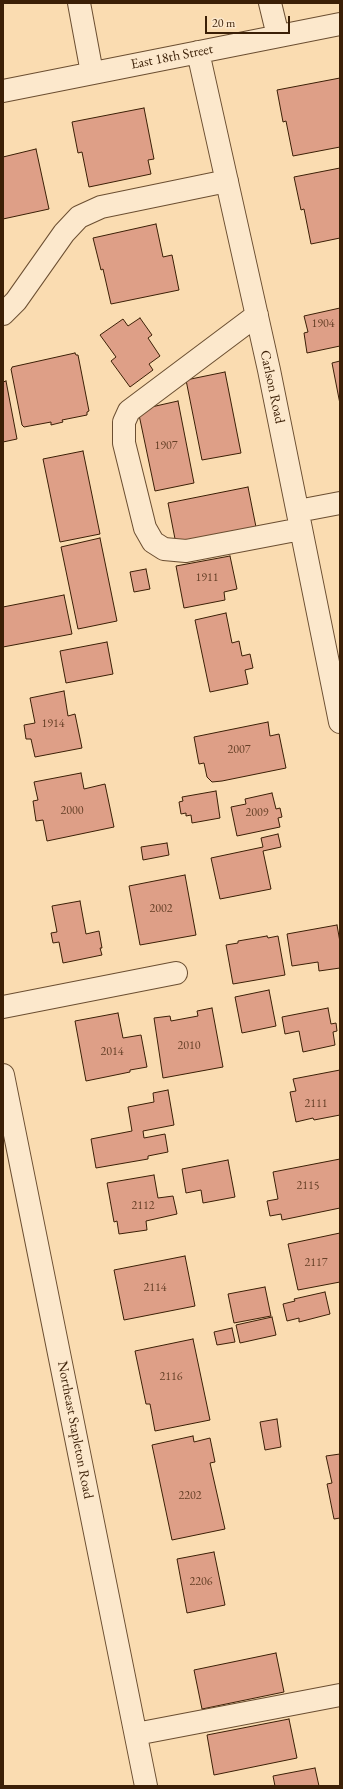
<!DOCTYPE html>
<style>
body{margin:0}
#map{position:relative;width:343px;height:1789px;overflow:hidden;background:#fadcb1;font-family:"EB Garamond",serif}
canvas{display:block}
.frame{position:absolute;inset:0;border:4px solid #3b1f06;pointer-events:none}
.scale{position:absolute;left:205px;top:16px;width:85px;height:18px;box-sizing:border-box;border:2px solid #3b1f06;border-top:0;padding-left:5px;font-size:12px;line-height:14px;white-space:nowrap;color:#3b1f06;-webkit-text-stroke:3px #fce8cc;paint-order:stroke}
</style>
<div id="map">
<canvas width="343" height="1789"></canvas>
<div class="frame"></div>
<div class="scale">20 m</div>
</div>
<script>
const ctx = document.querySelector('canvas').getContext('2d');
ctx.lineJoin = 'round';
function paint(path, color) { ctx.fillStyle = color; ctx.fill(path, 'evenodd'); }
const toPath = rows => new Path2D(rows.map(r => 'M' + r).join(''));
function stroke(path, color, width, dash) { ctx.strokeStyle = color; ctx.lineWidth = width; ctx.lineCap = dash ? 'butt' : 'round'; ctx.setLineDash(dash || []); ctx.stroke(path); }
function write(font, color, halo, rows, align = 'center') {
  ctx.font = font + ' "EB Garamond",serif'; ctx.lineWidth = 3; ctx.setLineDash([]); ctx.textBaseline = 'middle'; ctx.strokeStyle = halo; ctx.fillStyle = color; for (const [text, x, y, turn = 0] of rows) {
    ctx.save(); ctx.translate(x, y); ctx.rotate((+turn || 0) * Math.PI / 180); ctx.textAlign = isNaN(turn) ? turn : align; if (halo) ctx.strokeText(text, 0, 0); ctx.fillText(text, 0, 0); ctx.restore();
  }
}
const building = toPath([
 [340,78,340,147,293,156,286,121,283,122,277,90,340,78],
 [144,108,154,159,148,160,151,174,89,187,82,152,78,153,72,122,144,108],
 [36,149,49,209,3,219,3,157,36,149],
 [340,168,340,238,311,244,304,209,301,210,294,177,340,168],
 [156,224,163,257,172,255,179,290,111,304,103,269,101,270,93,238,156,224],
 [340,308,340,346,307,353,304,333,308,332,304,316,340,308],
 [140,318,152,335,148,338,160,356,149,364,153,370,130,387,111,361,116,357,100,335,123,319,128,326,140,318],
 [75,353,76,355,78,355,89,411,87,412,87,415,62,420,63,422,51,425,51,422,24,427,22,425,11,369,12,368,12,367,75,353],
 [340,361,340,404,332,363,340,361],
 [225,372,241,453,202,460,186,380,225,372],
 [6,381,17,439,3,442,3,382,6,381],
 [178,401,194,483,155,491,138,410,178,401],
 [83,451,100,534,60,542,43,459,83,451],
 [248,487,256,527,176,544,168,503,248,487],
 [100,538,117,621,78,629,61,547,100,538],
 [230,556,237,589,224,592,225,600,184,608,176,566,230,556],
 [146,569,150,589,134,592,130,572,146,569],
 [64,595,72,634,3,647,3,607,64,595],
 [226,613,232,643,239,641,242,656,250,654,253,668,245,670,248,684,210,692,195,620,226,613],
 [107,642,113,674,66,683,60,651,107,642],
 [64,691,68,716,75,714,82,748,35,757,31,739,26,739,24,725,35,723,30,698,64,691],
 [268,722,270,736,279,734,286,768,222,781,212,782,207,777,204,763,199,764,194,737,268,722],
 [81,773,84,789,105,784,114,827,47,841,43,820,36,821,33,801,38,800,34,782,81,773],
 [216,791,220,818,192,823,191,815,186,816,186,813,181,814,179,802,183,801,182,797,216,791],
 [272,793,276,809,280,808,282,817,278,818,280,827,237,836,231,807,246,804,245,799,272,793],
 [278,834,281,847,263,851,271,889,220,899,211,858,263,847,261,838,278,834],
 [167,843,169,855,143,860,141,847,167,843],
 [185,875,196,935,140,945,129,886,185,875],
 [80,901,86,934,99,931,102,948,100,948,102,955,63,963,59,942,53,943,51,933,57,932,52,906,80,901],
 [337,925,340,942,340,968,319,971,318,962,292,966,287,934,337,925],
 [267,936,268,938,278,936,285,975,233,984,226,945,238,943,238,941,267,936],
 [269,990,276,1026,242,1033,235,997,269,990],
 [212,1008,223,1067,163,1078,154,1018,170,1016,171,1021,198,1016,197,1011,212,1008],
 [328,1008,331,1024,336,1023,337,1031,333,1032,335,1045,303,1052,299,1031,285,1034,282,1017,328,1008],
 [118,1013,123,1038,141,1035,147,1067,130,1070,130,1072,86,1081,75,1021,118,1013],
 [340,1070,340,1115,314,1120,313,1118,296,1122,290,1092,296,1091,293,1079,340,1070],
 [168,1090,174,1125,143,1131,144,1138,165,1134,168,1152,148,1156,148,1159,96,1168,91,1139,132,1131,128,1107,154,1102,153,1093,168,1090],
 [340,1159,340,1208,282,1220,281,1214,270,1216,267,1201,278,1199,273,1172,340,1159],
 [228,1160,235,1197,203,1203,201,1190,186,1193,182,1169,228,1160],
 [154,1175,158,1198,173,1196,177,1214,146,1221,147,1230,119,1234,117,1221,114,1222,107,1183,154,1175],
 [340,1233,340,1282,298,1290,288,1244,340,1233],
 [185,1256,195,1306,124,1320,114,1270,185,1256],
 [265,1287,271,1316,234,1323,228,1294,265,1287],
 [325,1292,330,1314,299,1322,299,1318,287,1321,283,1304,295,1301,294,1299,325,1292],
 [272,1317,276,1335,240,1343,236,1325,272,1317],
 [232,1328,235,1342,217,1345,214,1332,232,1328],
 [193,1339,210,1420,155,1431,150,1404,146,1404,135,1351,193,1339],
 [277,1419,281,1447,265,1450,260,1422,277,1419],
 [193,1436,194,1442,210,1438,215,1462,210,1463,225,1529,172,1540,152,1445,193,1436],
 [340,1454,340,1518,334,1519,327,1484,332,1483,326,1456,340,1454],
 [214,1552,225,1605,187,1613,177,1559,214,1552],
 [276,1653,284,1692,202,1709,194,1670,276,1653],
 [289,1719,297,1758,214,1775,207,1735,289,1719],
 [315,1768,319,1786,275,1786,273,1776,315,1768]
]);
const minor = toPath([
 [79,3,92,73],
 [270,3,278,36],
 [198,52,269,370,340,722],
 [3,91,340,24],
 [3,314,16,301,64,233,79,217,101,207,227,181],
 [257,315,129,411,124,422,124,443,145,528,153,542,164,549,186,551,301,529],
 [298,511,340,503],
 [3,1007,176,973],
 [3,1075,146,1786],
 [136,1734,340,1695]
]);
const numberNames = [
 ["1904",323,324],
 ["1907",166,446],
 ["1911",207,578],
 ["1914",53,724],
 ["2007",239,750],
 ["2000",72,811],
 ["2009",257,813],
 ["2002",161,909],
 ["2010",189,1046],
 ["2014",112,1052],
 ["2111",316,1104],
 ["2115",308,1186],
 ["2112",143,1206],
 ["2117",316,1263],
 ["2114",155,1288],
 ["2116",171,1377],
 ["2202",190,1496],
 ["2206",201,1582]
];
const streetNames = [
 ["East 18th Street",172,57,-11],
 ["Carlson Road",272,387,78],
 ["Northeast Stapleton Road",75,1430,79]
];
paint(building, '#de9f87');
stroke(building, '#3b1f06', 1);
stroke(minor, '#6b4e31', 24);
stroke(minor, '#fce8cc', 22);
write('12px', '#643f26', null, numberNames);
write('14px', '#3b1f06', '#fce8cc', streetNames);
</script>
